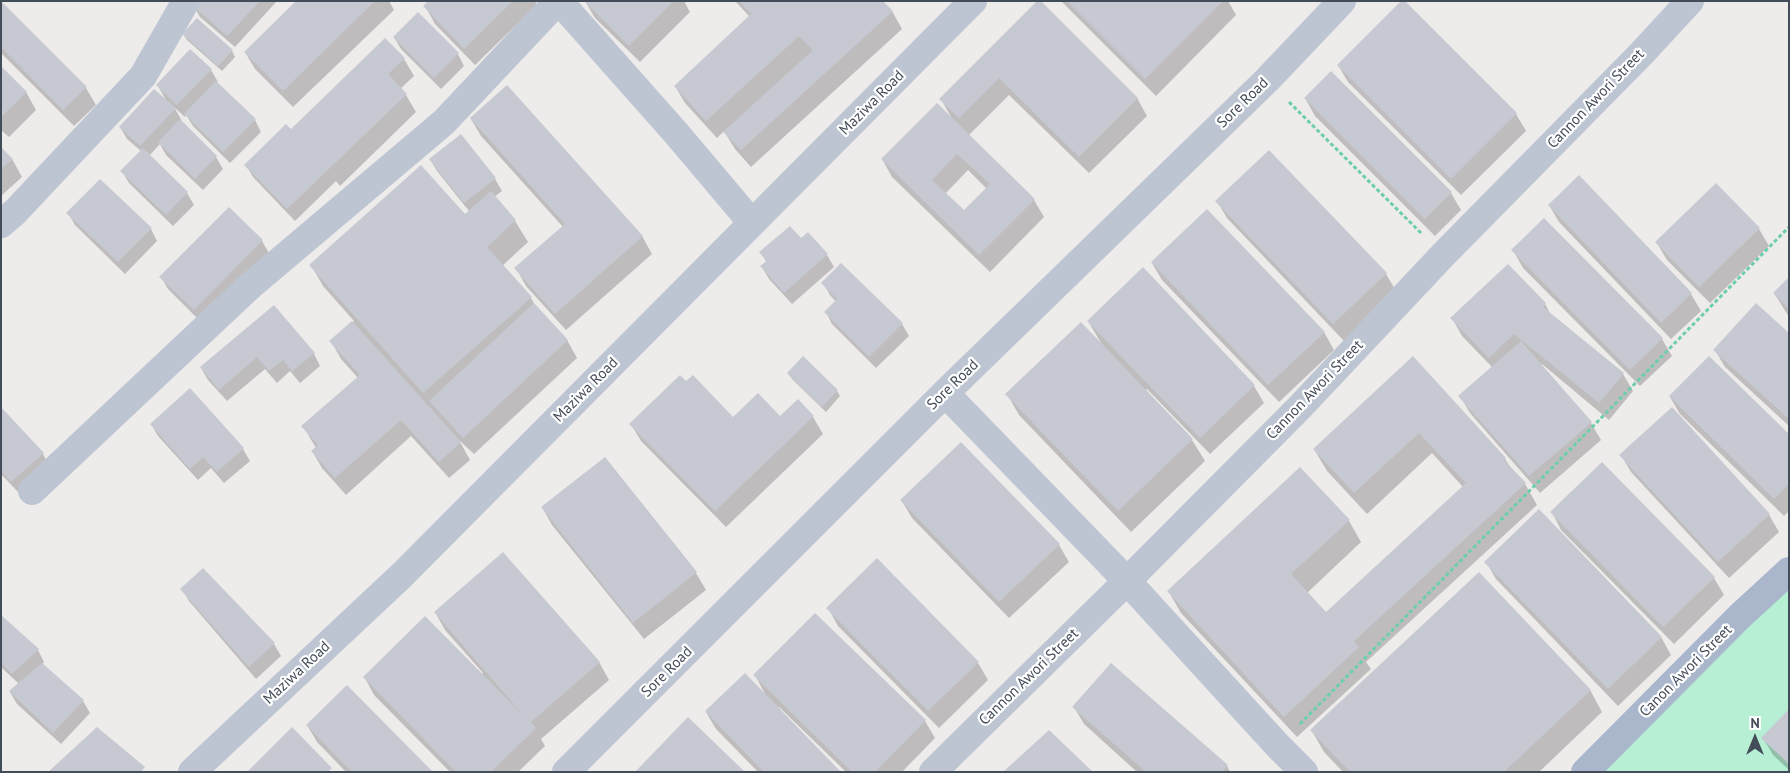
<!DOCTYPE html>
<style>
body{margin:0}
#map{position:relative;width:1790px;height:773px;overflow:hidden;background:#eeebeb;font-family:"PT Sans",sans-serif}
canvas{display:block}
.frame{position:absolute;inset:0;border:2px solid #434c59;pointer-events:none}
.north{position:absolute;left:1730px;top:713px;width:50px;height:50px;-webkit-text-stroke:4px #fff;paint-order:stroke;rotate:0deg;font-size:14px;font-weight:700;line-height:20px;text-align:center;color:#434c59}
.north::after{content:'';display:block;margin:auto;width:18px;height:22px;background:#434c59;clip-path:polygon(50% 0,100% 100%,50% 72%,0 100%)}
</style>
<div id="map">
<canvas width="1790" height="773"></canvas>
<div class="frame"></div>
<div class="north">N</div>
</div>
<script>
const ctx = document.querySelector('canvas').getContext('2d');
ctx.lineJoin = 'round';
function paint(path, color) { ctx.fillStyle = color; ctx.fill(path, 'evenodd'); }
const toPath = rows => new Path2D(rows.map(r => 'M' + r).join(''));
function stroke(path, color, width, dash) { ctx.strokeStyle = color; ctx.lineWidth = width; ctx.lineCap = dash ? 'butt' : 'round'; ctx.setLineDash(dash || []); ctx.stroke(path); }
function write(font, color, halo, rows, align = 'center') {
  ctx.font = font + ' "PT Sans",sans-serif'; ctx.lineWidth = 4.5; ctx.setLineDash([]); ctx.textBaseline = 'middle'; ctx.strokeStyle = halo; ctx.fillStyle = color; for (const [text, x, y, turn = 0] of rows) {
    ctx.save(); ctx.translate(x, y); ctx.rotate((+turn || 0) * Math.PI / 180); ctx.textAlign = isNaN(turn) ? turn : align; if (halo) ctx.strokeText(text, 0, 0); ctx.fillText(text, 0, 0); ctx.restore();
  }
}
const green = toPath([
 [1789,568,1789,772,1582,772]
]);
const shadow = toPath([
 [196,1,277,1,235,47,200,17,193,5],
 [298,1,389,1,394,10,293,107,255,69,245,52],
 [430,1,535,1,537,5,475,65,435,24,425,6],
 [585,1,686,1,685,3,690,12,640,62,595,18],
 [735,1,882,1,892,11,902,29,751,167,735,149,724,131,717,138,685,103,675,86,750,17],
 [1039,1,1137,98,1147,116,1089,173,1009,95,969,135,1034,200,1044,217,990,272,892,177,882,159,951,117,941,99],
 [968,170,987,189,964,212,945,194],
 [1061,1,1228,1,1236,15,1156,96],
 [1,2,86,88,96,105,74,126,1,53],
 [183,34,232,51,235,57,222,71,187,40],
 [394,37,458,54,464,66,441,89,401,49],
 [190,51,211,70,218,82,217,83,255,120,261,132,230,163,193,126,186,115,185,117,174,107,182,121,181,122,216,157,223,169,203,190,166,155,160,144,149,156,187,193,194,205,173,226,129,183,122,171,141,151,127,139,120,127,166,100,158,86],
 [404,59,414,76,400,89,406,95,416,112,340,186,336,181,295,221,253,177,246,165,295,135],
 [1338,65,1516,114,1526,131,1461,195,1348,82],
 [1,67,26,92,36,110,9,137,1,130],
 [1305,98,1451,193,1461,210,1435,236,1315,116],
 [471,119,642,236,652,254,566,330,526,286,516,268,563,227,481,136],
 [1,149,12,159,22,177,1,196],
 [1269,151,1386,274,1396,291,1344,341,1227,218,1217,201],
 [430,159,495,179,502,191,494,197,515,221,528,242,502,266,531,298,536,307,567,340,577,358,474,454,459,440,470,460,449,478,411,436,346,495,322,468,312,451,316,448,303,426,358,378,341,359,331,341,354,321,323,286,311,265,465,216,469,211,437,171],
 [1579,177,1691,294,1701,311,1671,339,1559,222,1549,205],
 [68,213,151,229,157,241,125,274,75,225],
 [1759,229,1769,246,1710,303,1667,260,1657,243],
 [801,240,827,255,834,267,792,304,769,279,762,267,767,263,761,253],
 [262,241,269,253,201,322,168,289,161,277],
 [1513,250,1662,339,1672,356,1640,386,1523,268],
 [1152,263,1324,332,1334,350,1279,402,1162,280],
 [1789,279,1789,317,1774,293],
 [823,283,902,324,909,336,876,368,832,324,826,312,836,302,830,295],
 [1545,304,1551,315,1623,374,1633,391,1609,420,1542,364,1541,365,1591,423,1601,440,1540,493,1470,413,1460,396,1493,368,1462,336,1452,318],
 [273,307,314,354,320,366,300,383,290,371,277,383,265,369,227,401,208,380,201,368],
 [1088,321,1254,386,1264,403,1210,454,1147,389,1145,391,1192,440,1205,461,1131,532,1019,415,1007,394,1101,343],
 [1789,335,1789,426,1725,367,1715,350],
 [1413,358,1505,459,1511,468,1525,484,1537,505,1366,662,1371,669,1297,737,1181,613,1169,592,1349,521,1361,542,1307,593,1326,613,1463,487,1432,453,1367,514,1327,471,1314,449],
 [788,373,837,391,840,396,826,412,792,379],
 [1670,397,1789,435,1789,511,1784,516,1680,414],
 [798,400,813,417,823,434,726,527,641,441,631,424,733,418,780,418],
 [1672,408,1769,515,1779,532,1729,578,1631,472,1621,455],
 [1,409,43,454,49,466,19,493,1,474],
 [151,424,243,449,250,461,224,483,211,468,198,480,158,436],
 [605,459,696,573,706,590,644,639,552,525,542,507],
 [902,501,1059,545,1069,562,1009,618,912,518],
 [1552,512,1714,578,1724,595,1674,644,1561,530],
 [877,560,978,663,988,680,939,728,838,626,828,608],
 [1486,562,1661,637,1671,655,1618,706,1496,579],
 [203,570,274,644,281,656,256,679,189,601,182,589],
 [435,612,599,662,609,680,541,739,545,746,518,772,450,772,374,695,365,678,481,674,483,673,445,630],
 [1,617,38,650,44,662,42,665,83,701,90,713,61,744,17,704,10,692,19,684,1,667],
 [755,675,925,721,935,738,902,772,846,772,779,707,778,708,839,772,758,772,716,729,706,712,766,696],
 [1590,690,1602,712,1539,772,1343,772,1324,752,1312,731],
 [1074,707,1227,766,1230,772,1137,772,1084,724],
 [1789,711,1789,770,1773,755,1763,738],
 [307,725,431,772,346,772,317,742]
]);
const building = toPath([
 [1,1,87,87,63,110,1,47],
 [194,1,260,1,227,36,191,4],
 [296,1,375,1,283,91,244,52],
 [428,1,513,1,464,49,423,6],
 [584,1,674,1,629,46],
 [739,1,883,1,893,11,741,150,723,132,813,50,799,36,706,121,674,86,751,14],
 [1037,1,1041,1,1138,98,1079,157,999,78,959,118,939,99],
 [1067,1,1223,1,1145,79],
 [1401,1,1405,1,1517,113,1451,179,1337,65],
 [418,12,459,53,434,78,393,37],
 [197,18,233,50,218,66,182,34],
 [385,38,405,58,388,74,407,94,287,209,244,165,286,124,291,129],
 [190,49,212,69,177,105,156,85],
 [1,66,27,92,1,117],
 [1331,71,1452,192,1425,219,1304,98],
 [216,81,256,119,223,152,184,114],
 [507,85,643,236,555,314,514,268,565,224,470,118],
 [154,89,176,108,140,146,119,127],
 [937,103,1035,199,979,255,881,159],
 [957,154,990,184,964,210,932,180],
 [180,119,217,156,195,179,158,142],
 [461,134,496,178,464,203,429,159],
 [1,147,13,159,1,169],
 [143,148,188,192,166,215,120,171],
 [1269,150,1387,273,1333,324,1215,201],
 [421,165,465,214,491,191,516,220,487,247,532,297,423,393,309,265],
 [1579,175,1692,293,1661,323,1548,205],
 [100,179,152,228,118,262,66,213],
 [1716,183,1760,228,1699,287,1655,242],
 [229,207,263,240,194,310,159,277],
 [1207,209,1325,332,1268,385,1151,262],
 [1544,218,1663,338,1630,370,1511,250],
 [790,226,801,238,808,232,828,254,784,293,760,266,767,261,759,252],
 [841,263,903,323,869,357,824,312,837,299,821,283],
 [1508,264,1546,303,1543,307,1624,373,1599,403,1514,334,1489,358,1450,318],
 [1143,267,1255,385,1200,438,1087,321],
 [1789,277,1789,309,1773,293],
 [534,303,568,340,463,438,429,401],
 [1756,303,1789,333,1789,419,1713,350],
 [274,305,315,353,292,371,283,360,269,371,257,357,219,390,200,367],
 [352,321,461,442,439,462,401,420,335,478,311,451,318,445,301,426,360,375,329,341],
 [1081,322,1193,439,1118,511,1005,394],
 [1521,341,1592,422,1529,476,1458,396],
 [803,356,838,390,822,407,787,373],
 [1413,356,1506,458,1504,460,1526,483,1354,641,1359,647,1284,717,1167,591,1300,467,1350,520,1291,574,1326,612,1466,483,1419,433,1354,493,1313,449],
 [1709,356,1789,434,1789,484,1774,499,1669,396],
 [680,375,686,381,693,375,733,417,758,393,780,416,798,399,814,416,715,511,629,424],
 [190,388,244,448,217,472,203,457,190,469,150,424],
 [1,407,44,453,11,482,1,471],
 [1672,407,1770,514,1718,562,1619,455],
 [961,442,1060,544,999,602,900,500],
 [605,457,697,572,633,623,541,507],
 [1602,462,1715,577,1663,627,1550,512],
 [1539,509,1662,637,1608,689,1484,562],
 [503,552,600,662,531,722,536,728,491,772,456,772,363,677,425,616,525,717,434,612],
 [877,558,979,662,928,711,826,608],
 [203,568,275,643,249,667,180,589],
 [1479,572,1591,690,1504,772,1350,772,1310,730],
 [815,613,926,720,875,772,852,772,753,675],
 [1,615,39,649,12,674,1,663],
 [42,663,84,700,53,733,9,691],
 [1111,663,1228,765,1222,772,1146,772,1072,707],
 [745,673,841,772,764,772,705,711],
 [347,685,433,772,352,772,306,725],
 [1789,709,1789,764,1761,738],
 [688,717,745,772,635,772],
 [97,727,145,767,141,772,48,772],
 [292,727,332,768,328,772,247,772],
 [1049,730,1093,772,1003,772]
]);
const path = toPath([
 [1289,102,1421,233],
 [1300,724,1789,227]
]);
const minor = toPath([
 [559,1,676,133,752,223],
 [1,224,15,212,143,76,186,1],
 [945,393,1127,581,1278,746,1304,772],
 [32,491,250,286,444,122,558,1],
 [192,772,402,575,973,1],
 [566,772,945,393,1267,80,1342,1],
 [933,772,1127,581,1299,408,1443,255,1641,54,1690,1]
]);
const major = toPath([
 [1585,772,1739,617,1789,571]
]);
const streetNames = [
 ["Cannon Awori Street",1596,99,-46],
 ["Maziwa Road",872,103,-45],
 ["Sore Road",1243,103,-44],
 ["Sore Road",953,385,-44],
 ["Maziwa Road",586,390,-45],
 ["Cannon Awori Street",1315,390,-46],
 ["Canon Awori Street",1686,671,-45],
 ["Sore Road",667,672,-45],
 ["Maziwa Road",297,673,-43],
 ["Cannon Awori Street",1029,677,-44]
];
paint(green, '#b6efd4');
paint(shadow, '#0003');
paint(building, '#c7c9d2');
stroke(path, '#6dceab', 3, [4, 2.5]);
stroke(minor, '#bdc5d2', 28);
stroke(major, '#a9b6cc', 28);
write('15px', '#434c59', '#fff', streetNames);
</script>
